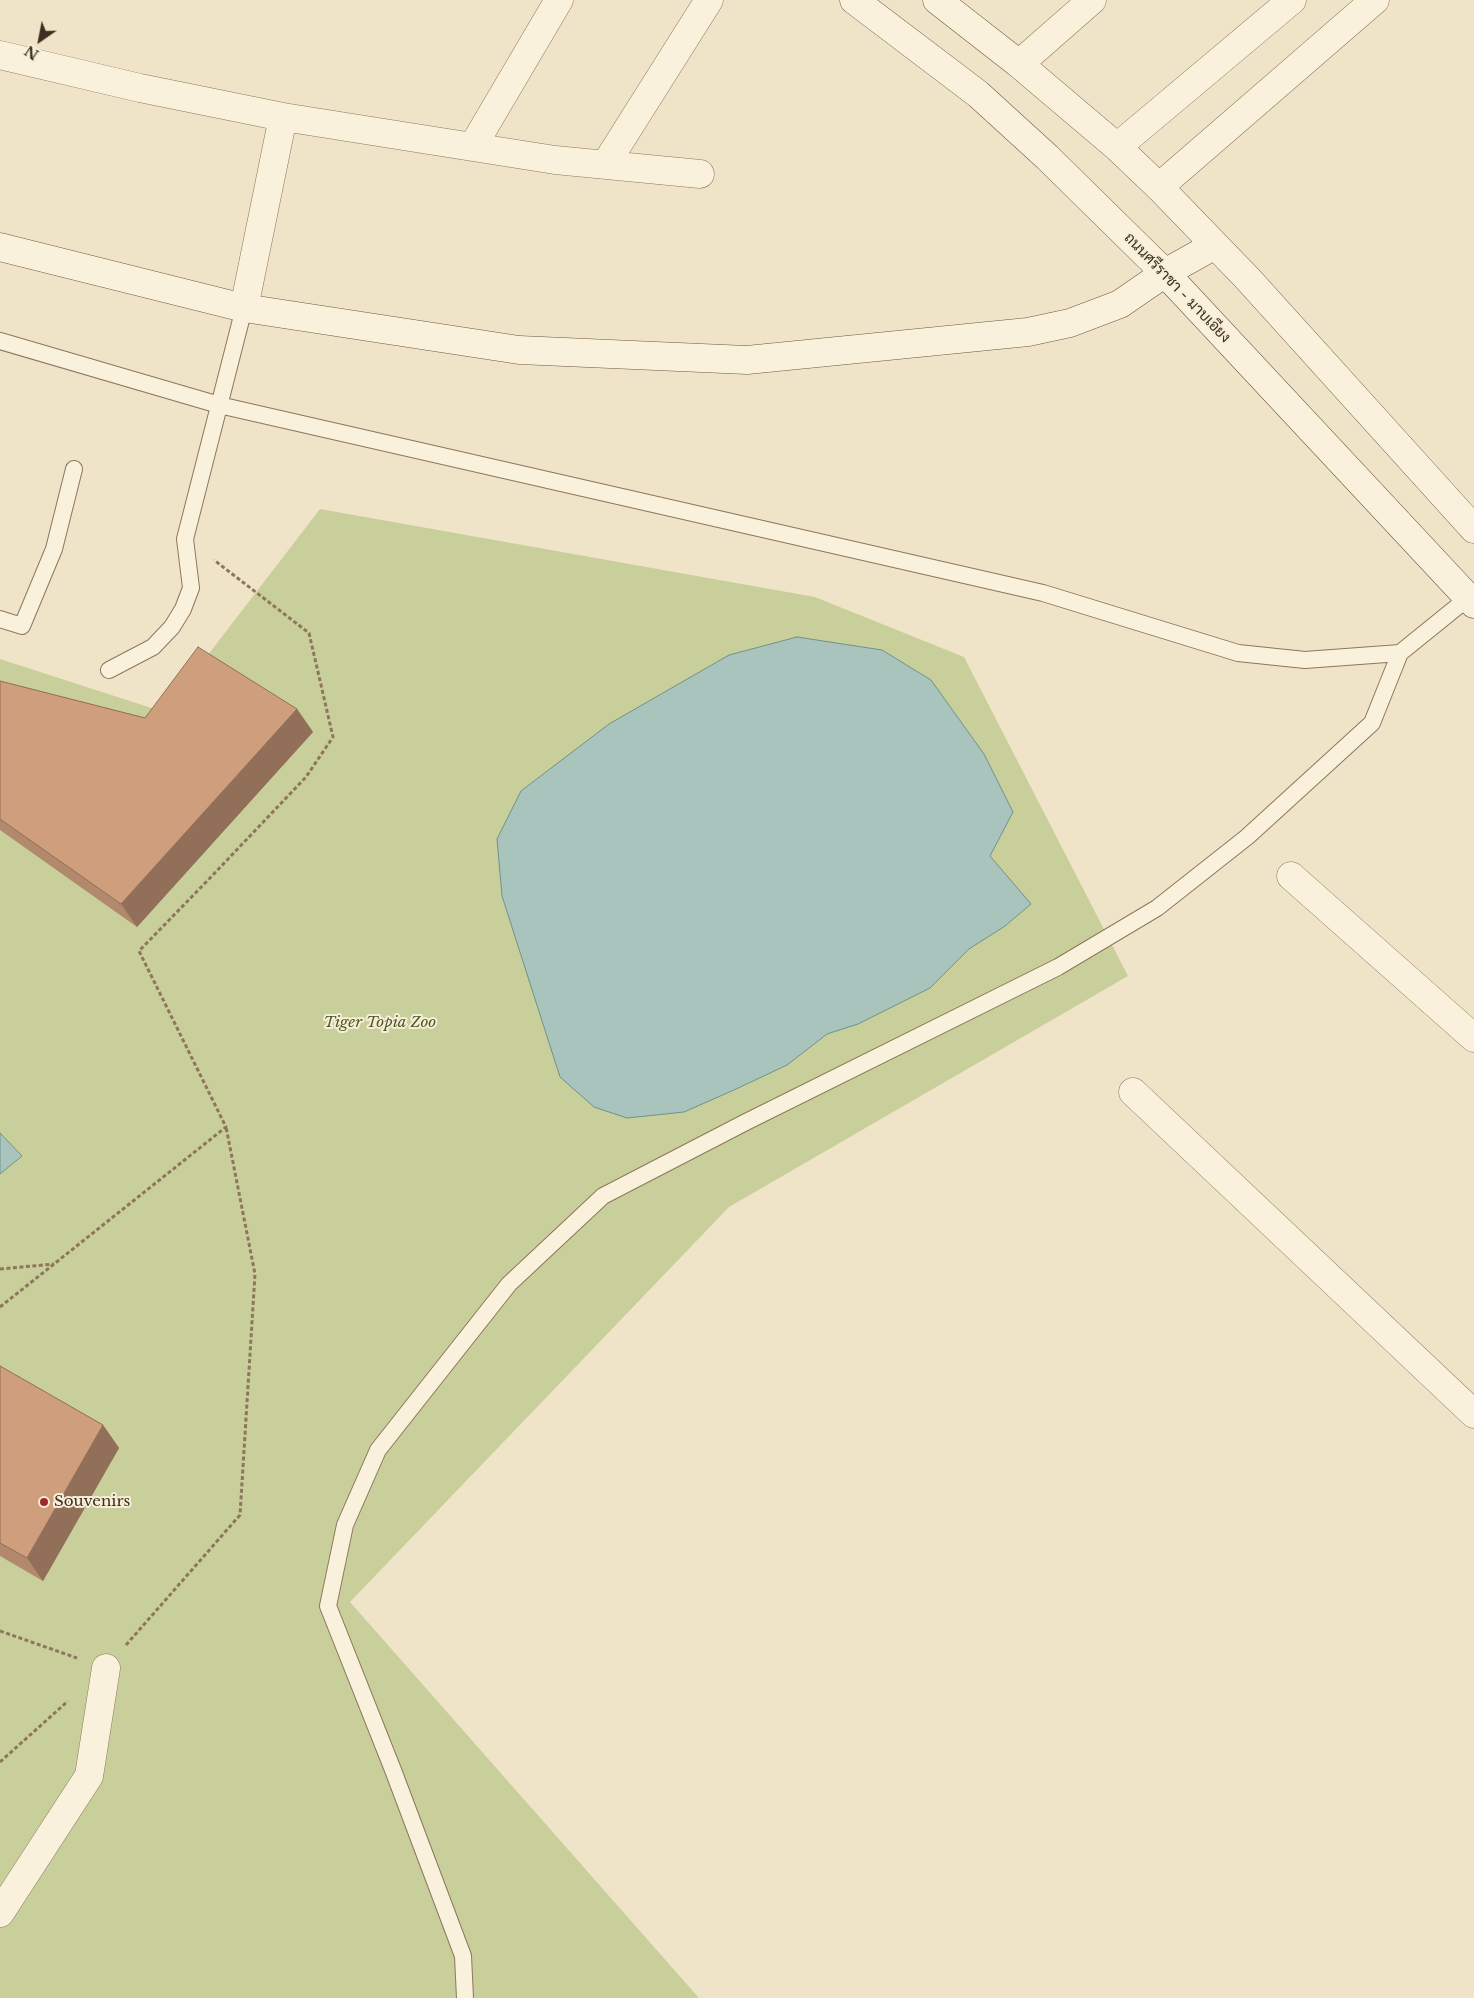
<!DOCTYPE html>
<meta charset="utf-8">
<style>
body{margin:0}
#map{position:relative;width:1474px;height:1998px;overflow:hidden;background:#f0e4c8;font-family:"Libre Baskerville",serif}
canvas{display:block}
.north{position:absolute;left:15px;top:15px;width:50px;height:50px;-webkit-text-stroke:4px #f7eed8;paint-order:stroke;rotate:213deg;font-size:14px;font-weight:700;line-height:20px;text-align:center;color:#3d2e20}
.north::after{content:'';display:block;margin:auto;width:18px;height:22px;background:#3d2e20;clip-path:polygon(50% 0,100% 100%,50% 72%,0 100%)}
</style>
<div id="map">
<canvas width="1474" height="1998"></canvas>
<div class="north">N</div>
</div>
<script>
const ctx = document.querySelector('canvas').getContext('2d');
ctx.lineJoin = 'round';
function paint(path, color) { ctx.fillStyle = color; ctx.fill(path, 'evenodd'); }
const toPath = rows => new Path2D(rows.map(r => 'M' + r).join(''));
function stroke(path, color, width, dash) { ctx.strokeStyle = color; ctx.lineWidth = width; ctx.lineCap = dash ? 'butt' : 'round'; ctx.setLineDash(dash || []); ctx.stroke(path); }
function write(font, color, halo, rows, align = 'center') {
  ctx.font = font + ' "Libre Baskerville",Sarabun,serif'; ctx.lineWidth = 4; ctx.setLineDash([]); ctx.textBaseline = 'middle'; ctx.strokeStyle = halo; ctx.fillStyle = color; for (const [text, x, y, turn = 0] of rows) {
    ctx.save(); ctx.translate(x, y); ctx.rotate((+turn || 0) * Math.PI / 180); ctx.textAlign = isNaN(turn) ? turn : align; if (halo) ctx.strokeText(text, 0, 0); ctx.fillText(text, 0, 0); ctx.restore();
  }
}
const green = toPath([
 [320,509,815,597,964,657,1128,976,729,1207,350,1602,699,1998,0,1998,0,659,164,712]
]);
const water = toPath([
 [797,637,882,650,931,680,984,754,1013,812,990,856,1031,904,1005,926,969,949,930,988,858,1024,827,1034,787,1065,734,1090,684,1112,627,1118,594,1107,560,1077,502,896,497,839,521,791,609,724,729,655,797,637],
 [0,1133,22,1156,0,1174,0,1133]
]);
const path = toPath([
 [0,1269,54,1264],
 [0,1307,226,1127,139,951,210,878,306,777,333,737,309,633,214,560],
 [0,1631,77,1658],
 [126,1645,240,1515,255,1274,226,1127],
 [0,1762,68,1701]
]);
const lane = toPath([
 [0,341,219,405,1043,593,1238,653,1305,660,1400,653,1468,598,1473,592],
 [0,619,22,626,54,549,74,469],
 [109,670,153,647,172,627,183,609,191,588,185,539,244,308],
 [465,1998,463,1956,393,1770,328,1606,345,1525,378,1450,509,1284,603,1196,746,1122,1058,967,1157,908,1247,837,1372,723,1400,653]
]);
const street = toPath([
 [0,55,140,88,283,117,555,160,700,174],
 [1019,64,1092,0],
 [473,146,559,0],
 [1117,147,1292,0],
 [605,165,709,0],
 [1159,187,1375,0],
 [244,308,283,117],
 [1291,876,1474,1038],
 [1133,1092,1474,1414],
 [0,1913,89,1776,106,1668]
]);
const secondary = toPath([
 [854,0,978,94,1047,157,1165,273,1474,604],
 [937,0,1019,64,1117,147,1159,187,1248,279,1474,529],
 [0,247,244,308,519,350,747,360,1028,332,1070,323,1120,304,1165,273,1215,245]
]);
const wall = toPath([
 [0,681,145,718,297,709,313,732,137,927,0,830],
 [0,1366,103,1425,119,1448,43,1581,0,1556]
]);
const shadedWall = toPath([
 [297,709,313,732,137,927,121,904],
 [103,1425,119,1448,43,1581,27,1558]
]);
const building = toPath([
 [198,647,297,709,121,904,0,819,0,681,145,718,198,647],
 [0,1366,103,1425,27,1558,0,1543,0,1366]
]);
const markers = [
 [44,1502,5,"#9e2a2b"]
];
const streetNames = [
 ["ถนนศรีราชา - มาบเอียง",1177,288,46]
];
const parkNames = [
 ["Tiger Topia Zoo",380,1023]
];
const poiNames = [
 ["Souvenirs",54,1502]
];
paint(green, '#c9cf9b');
paint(water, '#a9c4bc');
stroke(water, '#6f938a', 1);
stroke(lane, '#8d765c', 18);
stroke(street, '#8d765c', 29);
stroke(secondary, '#6f573f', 29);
stroke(path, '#8d765c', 3, [4, 2.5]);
stroke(lane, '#faf1dc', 16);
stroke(street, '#faf1dc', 28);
stroke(secondary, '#faf1dc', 28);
paint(wall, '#b2896c');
paint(shadedWall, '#916f58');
paint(building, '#cf9f7d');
stroke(building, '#916f58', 1);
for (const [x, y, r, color] of markers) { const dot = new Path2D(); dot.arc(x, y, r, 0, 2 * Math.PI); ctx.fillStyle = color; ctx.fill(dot); stroke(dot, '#f7eed8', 2); }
write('15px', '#3d2e20', '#f7eed8', streetNames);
write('italic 15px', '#4d5a26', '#f7eed8', parkNames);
write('15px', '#3d2e20', '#f7eed8', poiNames, 'left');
</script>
